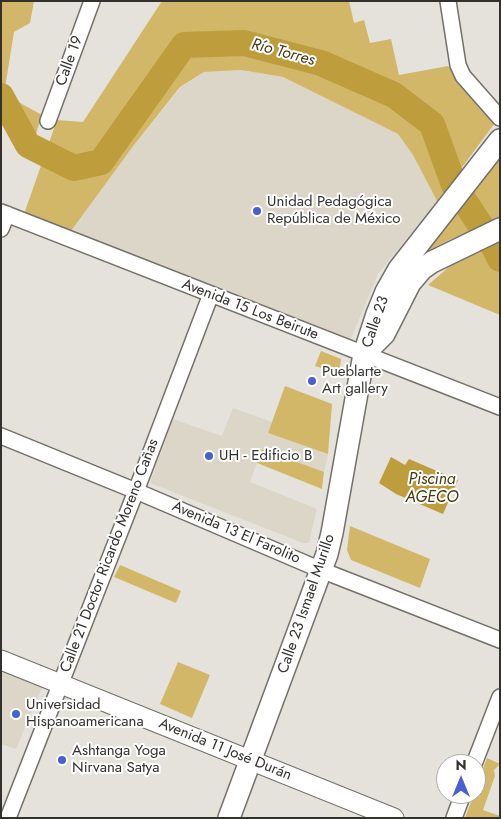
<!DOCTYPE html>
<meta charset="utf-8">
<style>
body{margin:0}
#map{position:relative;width:501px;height:819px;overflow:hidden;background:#e4e2db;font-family:Jost,sans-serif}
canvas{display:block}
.frame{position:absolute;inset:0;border:2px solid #32312e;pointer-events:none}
.north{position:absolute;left:436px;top:754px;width:50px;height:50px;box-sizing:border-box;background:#fff;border:1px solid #adadab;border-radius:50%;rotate:0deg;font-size:14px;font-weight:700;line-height:20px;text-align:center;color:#32312e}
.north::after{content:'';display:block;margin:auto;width:18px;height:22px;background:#495fd3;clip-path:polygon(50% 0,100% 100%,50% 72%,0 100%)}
</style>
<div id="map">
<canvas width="501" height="819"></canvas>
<div class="frame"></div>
<div class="north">N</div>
</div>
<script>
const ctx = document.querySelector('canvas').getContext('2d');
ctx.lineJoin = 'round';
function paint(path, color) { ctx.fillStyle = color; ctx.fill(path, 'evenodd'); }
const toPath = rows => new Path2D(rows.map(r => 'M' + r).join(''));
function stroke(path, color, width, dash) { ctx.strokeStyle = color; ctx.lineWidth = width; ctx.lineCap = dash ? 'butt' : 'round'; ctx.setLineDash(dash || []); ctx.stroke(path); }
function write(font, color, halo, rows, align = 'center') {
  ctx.font = font + ' Jost,sans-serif'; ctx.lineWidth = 4; ctx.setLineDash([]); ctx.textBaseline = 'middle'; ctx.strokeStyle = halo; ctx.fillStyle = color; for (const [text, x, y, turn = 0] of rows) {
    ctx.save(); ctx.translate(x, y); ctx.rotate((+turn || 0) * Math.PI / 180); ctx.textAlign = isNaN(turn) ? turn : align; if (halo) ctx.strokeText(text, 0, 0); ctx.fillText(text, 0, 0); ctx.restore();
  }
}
const built = toPath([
 [241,70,283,77,398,134,413,155,437,201,378,274,350,341,71,231,134,145,181,87,204,72],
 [233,408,272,422,268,433,328,454,324,472,262,449,250,482,317,509,309,543,303,543,150,483,173,419,222,436],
 [1,670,43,685,16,749,1,744]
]);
const green = toPath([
 [1,1,34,1,30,23,14,32,4,94,42,115,31,149,18,143,1,121],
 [162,1,349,1,354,23,364,20,370,43,391,39,399,75,448,66,493,117,495,123,437,201,413,155,398,134,283,77,241,70,204,72,180,87,134,145,71,231,24,214,57,120,83,122],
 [500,158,500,219,449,240,420,255],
 [500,241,500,315,428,285,450,266],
 [321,351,341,359,339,374,315,366],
 [285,386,332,404,328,454,268,433],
 [262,449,324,472,322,489,257,463],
 [350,526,430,559,420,588,351,560,347,550],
 [120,565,181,591,176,603,114,577],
 [178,662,210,675,192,718,160,704],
 [487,758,500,764,494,770,495,776,483,810,500,816,500,818,465,818,474,794,476,794,476,787]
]);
const water = toPath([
 [391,457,405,465,409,459,458,480,443,514,396,494,379,483]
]);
const river = toPath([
 [1,96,28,145,74,168,101,162,184,45,244,43,321,63,394,95,432,124,454,185,492,243,500,259]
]);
const minor = toPath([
 [448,1,458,65,463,76,500,118],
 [48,121,92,1],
 [1,212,500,407],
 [1,229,7,214],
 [1,436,136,491,321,570,500,640],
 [474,764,500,697],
 [8,818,136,491,211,294],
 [454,818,463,794]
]);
const tertiary = toPath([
 [1,660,394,818]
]);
const secondary = toPath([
 [373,345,384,334,410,283,422,269,432,262,500,229],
 [229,818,327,554,332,533,364,354,377,314,386,292,399,269,500,140]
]);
const markers = [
 [257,211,5,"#495fd3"],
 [312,381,5,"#495fd3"],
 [209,456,5,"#495fd3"],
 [16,714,5,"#495fd3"],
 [62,760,5,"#495fd3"]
];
const streetNames = [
 ["Calle 19",70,61,-70],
 ["Avenida 15 Los Beirute",250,310,21],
 ["Calle 23",376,322,-71],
 ["Avenida 13 El Farolito",236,533,23],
 ["Calle 21 Doctor Ricardo Moreno Cañas",110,556,-69],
 ["Calle 23 Ismael Murillo",307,604,-71],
 ["Avenida 11 José Durán",225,750,22]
];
const poiNames = [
 ["Unidad Pedagógica",267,202],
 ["República de México",267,219],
 ["Pueblarte",322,372],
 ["Art gallery",322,389],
 ["UH - Edificio B",219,456],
 ["Universidad",26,705],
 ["Hispanoamericana",26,722],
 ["Ashtanga Yoga",72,751],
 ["Nirvana Satya",72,768]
];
const waterNames = [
 ["Río Torres",283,53,15],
 ["Piscina",432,480],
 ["AGECO",432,498]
];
paint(built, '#dbd6c8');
paint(green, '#d3b769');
paint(water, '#be9d3c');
stroke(river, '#be9d3c', 26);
stroke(minor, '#727069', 18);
stroke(tertiary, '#727069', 21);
stroke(secondary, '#727069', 24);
stroke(minor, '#fff', 15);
stroke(tertiary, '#fff', 19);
stroke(secondary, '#fff', 21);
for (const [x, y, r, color] of markers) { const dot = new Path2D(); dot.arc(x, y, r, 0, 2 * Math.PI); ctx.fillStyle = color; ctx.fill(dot); stroke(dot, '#fff', 2); }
write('15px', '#32312e', '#fff', streetNames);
write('15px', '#32312e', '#fff', poiNames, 'left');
write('italic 16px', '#46380f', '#fff', waterNames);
</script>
